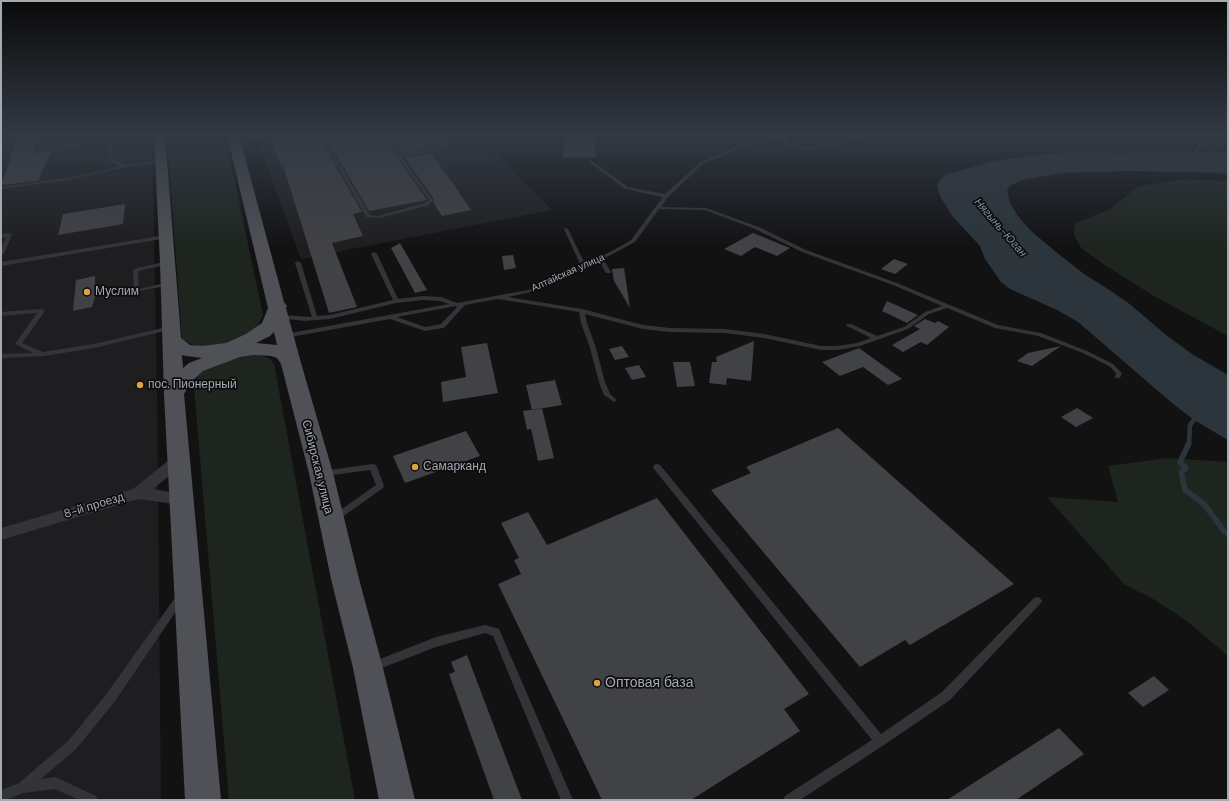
<!DOCTYPE html>
<meta charset="utf-8">
<style>
body{margin:0}
#map{position:relative;width:1229px;height:801px;overflow:hidden;background:#121213;font-family:"DM Sans",sans-serif}
canvas{display:block}
.frame{position:absolute;inset:0;border:2px solid #a4a9b2;pointer-events:none}
</style>
<div id="map">
<canvas width="1229" height="801"></canvas>
<div class="frame"></div>
</div>
<script>
const ctx = document.querySelector('canvas').getContext('2d');
ctx.lineJoin = 'round';
function paint(path, color) { ctx.fillStyle = color; ctx.fill(path, 'evenodd'); }
const toPath = rows => new Path2D(rows.map(r => 'M' + r).join(''));
function stroke(path, color, width, dash) { ctx.strokeStyle = color; ctx.lineWidth = width; ctx.lineCap = dash ? 'butt' : 'round'; ctx.setLineDash(dash || []); ctx.stroke(path); }
function write(font, color, halo, rows, align = 'center') {
  ctx.font = font + ' "DM Sans",sans-serif'; ctx.lineWidth = 3.5; ctx.setLineDash([]); ctx.textBaseline = 'middle'; ctx.strokeStyle = halo; ctx.fillStyle = color; for (const [text, x, y, turn = 0] of rows) {
    ctx.save(); ctx.translate(x, y); ctx.rotate((+turn || 0) * Math.PI / 180); ctx.textAlign = isNaN(turn) ? turn : align; if (halo) ctx.strokeText(text, 0, 0); ctx.fillText(text, 0, 0); ctx.restore();
  }
}
const built = toPath([
 [1,135,152,135,157,387,161,800,1,800],
 [268,135,478,135,552,210,301,259,256,136]
]);
const green = toPath([
 [167,135,225,135,263,315,257,327,247,335,222,345,199,347,182,340],
 [1185,179,1228,181,1228,336,1154,296,1106,266,1081,248,1074,235,1075,223,1109,210,1139,186],
 [252,355,261,356,269,358,274,364,355,800,229,800,194,387,198,375,205,370,232,359],
 [1167,458,1228,462,1228,656,1187,621,1155,600,1125,585,1047,497,1118,502,1108,466]
]);
const water = toPath([
 [1070,152,1114,153,1228,152,1228,173,1128,171,1061,173,1021,180,1010,186,1007,191,1010,203,1018,216,1031,231,1056,252,1084,274,1111,291,1131,305,1166,335,1192,354,1228,375,1228,440,1194,420,1172,403,1078,322,1057,310,1010,289,1001,282,985,259,980,246,953,217,940,196,937,186,940,180,947,174,995,161,1028,156]
]);
const streamFar2 = toPath([
 [1196,152,1199,146,1203,143,1216,143,1215,140,1228,139]
]);
const streamFar1 = toPath([
 [1189,444,1190,425,1194,420]
]);
const stream = toPath([
 [1189,443,1180,462,1186,468,1181,472,1185,490,1204,504,1224,531,1228,534]
]);
const building = toPath([
 [19,135,40,135,33,153,51,151,38,181,1,185],
 [309,135,320,135,332,160,362,212,353,214,363,236,332,243,357,307,329,313,283,165,281,166,278,156,277,156,272,140],
 [326,135,381,135,427,200,369,211,338,158],
 [388,135,429,135,437,144,426,146,427,148,401,153],
 [436,135,455,135,455,141,444,143],
 [564,135,594,135,596,157,563,158],
 [431,153,454,185,471,210,442,216,433,202,434,199,405,158],
 [125,204,123,224,58,235,63,214],
 [753,233,790,248,777,256,755,247,741,256,724,249],
 [400,243,427,290,415,293,391,248],
 [513,255,516,268,504,270,502,256],
 [894,259,908,264,895,274,881,269],
 [624,268,630,308,614,281,612,269],
 [95,276,95,285,101,288,95,297,92,307,73,311,76,280],
 [887,301,918,315,907,323,882,311],
 [925,319,935,323,938,321,949,327,927,345,921,342,903,352,892,345,920,329,914,326],
 [754,341,751,381,727,378,726,385,709,383,712,362,717,362,716,357],
 [487,343,498,393,443,402,441,382,466,377,461,347],
 [622,346,629,357,615,360,609,349],
 [1061,346,1032,366,1017,361,1028,353],
 [859,348,902,379,888,385,863,367,840,376,822,362],
 [673,362,690,362,695,386,677,387],
 [639,365,646,377,632,380,625,368],
 [555,380,562,405,532,410,526,385],
 [542,408,554,458,538,461,531,429,527,430,523,411],
 [1077,408,1093,418,1076,427,1061,417],
 [838,428,1014,584,910,645,905,640,860,667,711,490,751,473,746,467],
 [466,431,480,456,405,483,393,456],
 [657,498,809,694,784,709,800,731,691,800,602,800,498,584,521,574,514,560,519,558,501,523,528,512,547,545],
 [467,655,522,800,494,800,449,674,455,672,451,662],
 [1154,676,1169,690,1143,707,1128,693],
 [1059,728,1084,754,1016,800,947,800]
]);
const path = toPath([
 [1180,135,1200,138,1228,147]
]);
const lane = toPath([
 [58,135,62,135,60,141,69,140,71,141,69,142,56,143,58,135],
 [140,135,147,135,113,141,112,159,126,165,161,160,162,160,162,162,126,167,68,180,1,189,1,187,68,178,121,166,108,160,109,141,41,151,39,150,40,149,140,135],
 [281,135,289,135,287,136,235,142,233,141,235,140,281,135],
 [321,135,325,135,337,159,370,215,378,216,425,203,429,200,382,135,386,135,400,155,441,147,430,135,434,135,445,146,445,148,439,150,402,157,433,200,429,205,380,218,366,217,333,159,321,135],
 [786,135,790,135,787,138,786,141,789,144,806,148,829,144,863,135,868,135,829,146,806,150,787,146,782,141,783,139,748,145,703,164,668,197,661,207,706,208,759,227,806,250,897,283,998,325,1041,333,1087,351,1113,364,1122,373,1120,378,1116,378,1115,377,1116,373,1109,366,1083,353,1038,336,995,328,947,308,929,314,908,329,860,346,837,350,821,350,764,338,725,333,670,332,643,329,585,314,587,323,596,348,605,382,610,394,617,400,614,402,604,395,599,382,590,348,581,323,579,312,498,299,465,305,445,327,443,328,425,331,390,319,285,338,282,336,285,334,449,304,440,301,423,300,396,303,330,319,305,321,278,318,277,317,278,316,280,315,312,317,295,263,296,262,298,261,301,263,317,316,330,315,393,300,371,254,374,252,377,254,398,299,423,296,441,297,457,303,528,290,546,283,581,266,564,229,564,228,568,229,585,264,612,251,631,240,663,197,625,189,589,162,589,160,591,160,628,187,665,194,701,162,746,143,784,136,786,135],
 [659,209,705,210,755,229,802,252,893,285,942,306,925,312,904,327,877,336,851,324,847,324,846,325,847,326,871,338,857,343,837,346,821,346,764,334,725,329,670,328,643,325,582,309,508,297,531,292,550,285,599,261,606,273,610,273,611,272,603,259,635,242,659,209],
 [456,306,457,307,441,324,425,327,397,317,456,306],
 [9,233,12,235,4,254,1,256,1,248,6,237,1,238,1,234,9,233],
 [166,235,169,237,168,238,1,266,1,262,166,235],
 [168,261,170,262,170,264,138,271,139,289,169,282,171,283,171,285,134,292,133,269,168,261],
 [42,309,45,311,22,343,43,352,94,344,171,326,174,328,173,329,94,348,44,356,1,358,1,354,33,353,15,344,37,313,1,316,1,312,42,309],
 [373,464,376,465,377,467,384,486,383,488,338,520,335,521,332,520,331,518,332,516,376,485,370,470,325,476,322,475,321,473,322,471,373,464],
 [657,464,660,465,881,734,942,692,1034,598,1037,597,1040,598,1042,601,1040,604,950,700,884,745,800,800,783,800,785,796,872,740,654,469,653,467,654,465,657,464],
 [180,594,183,595,185,598,183,601,113,704,76,749,41,779,55,777,96,796,98,800,79,800,55,789,23,793,6,800,1,800,1,790,19,783,68,741,105,696,177,595,180,594],
 [485,625,499,629,573,800,561,800,493,636,485,633,436,647,374,671,370,669,369,666,370,663,436,637,485,625]
]);
const street = toPath([
 [179,455,184,456,186,460,184,464,153,489,186,495,189,499,186,503,181,505,138,499,1,540,1,528,133,489,174,456,179,455]
]);
const primary = toPath([
 [154,135,165,135,181,338,190,345,202,346,226,343,246,334,262,323,268,308,227,135,239,135,284,302,287,306,286,308,301,363,333,473,359,579,383,668,415,800,379,800,353,668,331,579,309,473,281,364,277,358,271,356,254,355,240,357,203,371,192,381,184,394,221,800,185,800,164,394,160,263,154,135],
 [274,332,277,345,256,343,270,336,274,332],
 [182,355,186,356,202,358,189,363,183,368,182,355]
]);
const markers = [
 [87,292,4,"#e1a13c"],
 [140,385,4,"#e1a13c"],
 [415,467,4,"#e1a13c"],
 [597,683,4,"#e1a13c"]
];
const farStreetnames = [
 ["Алтайская улица",568,273,-24]
];
const farWaternames = [
 ["Нягынь-Юган",1000,228,49]
];
const poiNames = [
 ["Муслим",95,292],
 ["пос. Пионерный",148,385],
 ["Самарканд",423,467]
];
const streetNames = [
 ["Сибирская улица",317,467,76],
 ["8-й проезд",94,506,-17]
];
const nearPoinames = [
 ["Оптовая база",605,683]
];
paint(built, '#1e1e20');
paint(green, '#1e251f');
paint(water, '#2c353b');
stroke(streamFar2, '#2c353b', 3);
stroke(streamFar1, '#2c353b', 4.5);
stroke(stream, '#2c353b', 5.5);
paint(building, '#414246');
stroke(path, '#393b3f', 1.5, [1, 2]);
paint(lane, '#333438');
paint(street, '#333438');
paint(primary, '#4f5156');
const sky = ctx.createLinearGradient(0, 0, 0, 247);
sky.addColorStop(0, '#0a0a0a');
sky.addColorStop(0.55, '#333944');
sky.addColorStop(1, '#33394400');
ctx.fillStyle = sky;
ctx.fillRect(0, 0, 1229, 247);
for (const [x, y, r, color] of markers) { const dot = new Path2D(); dot.arc(x, y, r, 0, 2 * Math.PI); ctx.fillStyle = color; ctx.fill(dot); stroke(dot, '#0d0d0e', 1.5); }
write('10px', '#a4a9b2', '#0d0d0e', farStreetnames);
write('italic 11px', '#7e98ab', '#0d0d0e', farWaternames);
write('12px', '#a4a9b2', '#0d0d0e', poiNames, 'left');
write('12px', '#a4a9b2', '#0d0d0e', streetNames);
write('14px', '#a4a9b2', '#0d0d0e', nearPoinames, 'left');
</script>
